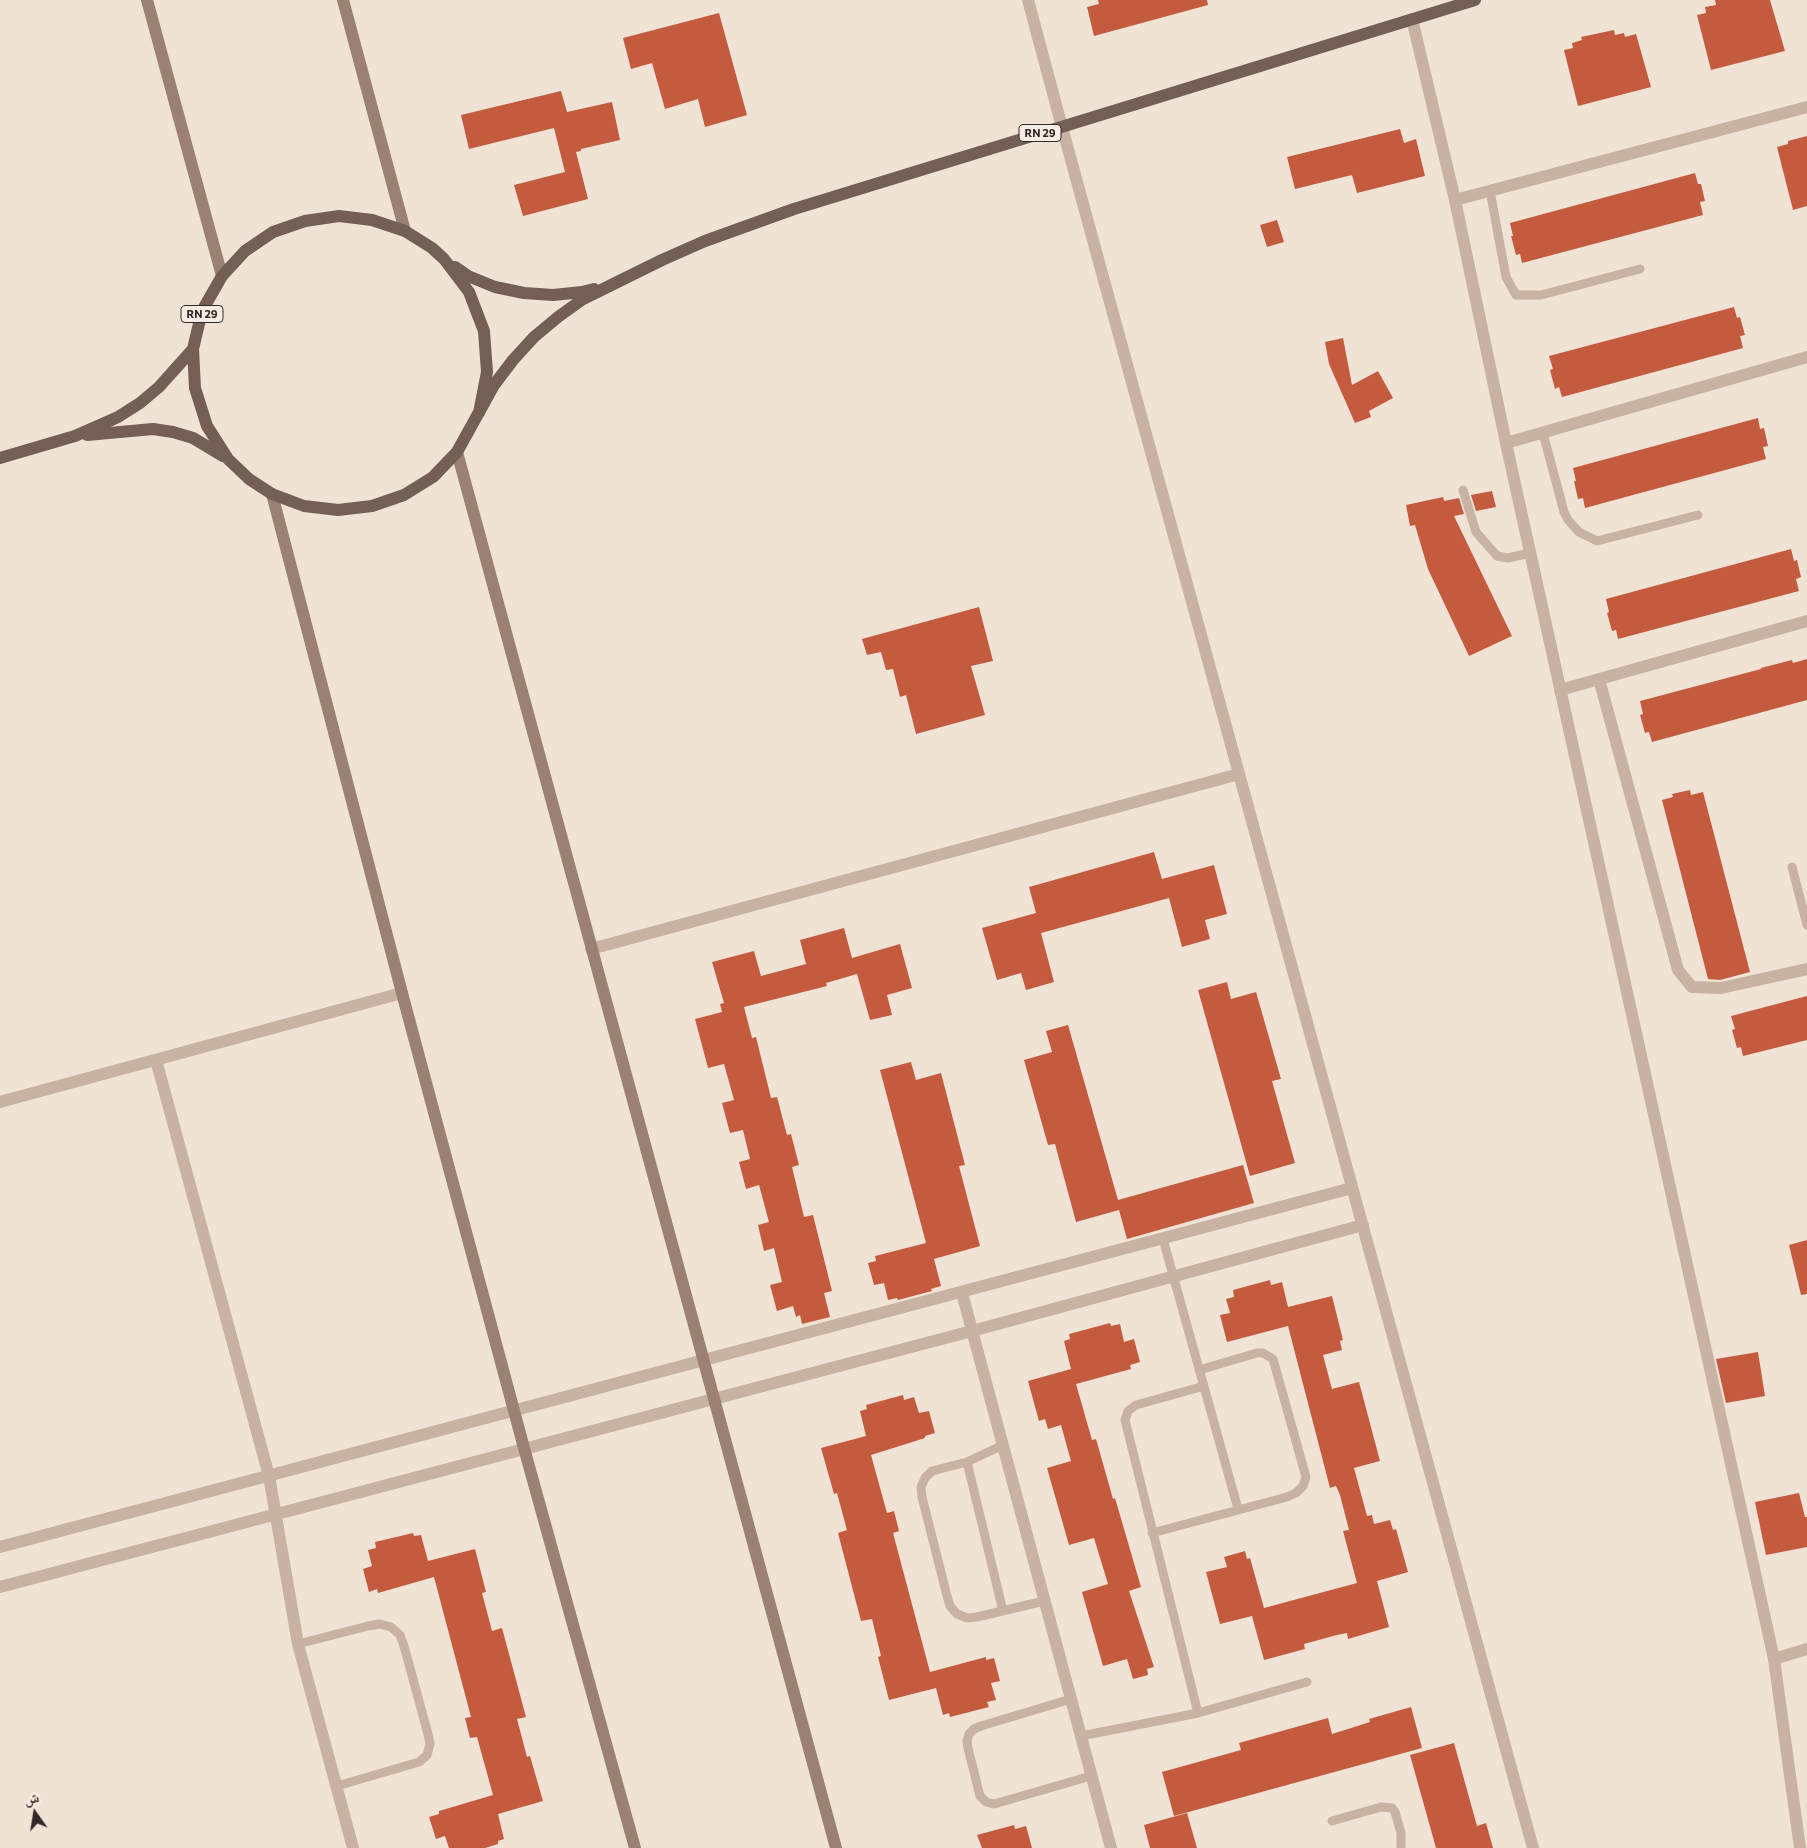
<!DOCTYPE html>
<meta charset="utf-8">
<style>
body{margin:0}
#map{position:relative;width:1807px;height:1848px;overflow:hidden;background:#f0e3d6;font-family:Commissioner,"Noto Naskh Arabic",sans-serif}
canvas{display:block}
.north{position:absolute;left:10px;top:1788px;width:50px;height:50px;-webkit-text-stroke:4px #f8ede2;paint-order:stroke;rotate:347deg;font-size:14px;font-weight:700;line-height:20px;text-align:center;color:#322825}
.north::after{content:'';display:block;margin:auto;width:18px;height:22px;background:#322825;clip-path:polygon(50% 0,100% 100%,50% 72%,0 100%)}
</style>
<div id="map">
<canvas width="1807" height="1848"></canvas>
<div class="north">ش</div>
</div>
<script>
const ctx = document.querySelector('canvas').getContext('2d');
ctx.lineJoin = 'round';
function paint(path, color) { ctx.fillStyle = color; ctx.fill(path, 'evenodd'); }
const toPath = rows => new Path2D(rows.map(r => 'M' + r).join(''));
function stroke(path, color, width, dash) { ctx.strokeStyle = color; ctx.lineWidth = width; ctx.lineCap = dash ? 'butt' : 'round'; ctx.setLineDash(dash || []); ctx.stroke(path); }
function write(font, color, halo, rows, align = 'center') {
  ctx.font = font + ' Commissioner,sans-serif'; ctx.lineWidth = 5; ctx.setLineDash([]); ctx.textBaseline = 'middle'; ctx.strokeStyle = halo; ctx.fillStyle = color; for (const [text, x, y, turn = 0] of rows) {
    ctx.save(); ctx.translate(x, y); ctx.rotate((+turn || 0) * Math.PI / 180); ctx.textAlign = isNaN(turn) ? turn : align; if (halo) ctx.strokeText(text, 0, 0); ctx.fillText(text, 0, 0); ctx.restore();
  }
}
const building = toPath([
 [1098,0,1207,0,1208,5,1094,36,1087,7,1099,4],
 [1715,0,1770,0,1785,51,1711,70,1697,15,1706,13,1705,7,1716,5],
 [719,13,747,115,705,127,698,99,665,109,652,63,631,69,623,38],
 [1614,30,1615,35,1624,33,1625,37,1636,34,1651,87,1578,106,1564,50,1573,48,1572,43,1582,40,1581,37],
 [561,91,567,112,612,102,620,140,581,149,581,151,576,152,588,199,523,216,514,185,565,172,554,128,469,149,461,115],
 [1400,129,1404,143,1416,139,1425,176,1357,193,1352,175,1295,189,1287,157],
 [1807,136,1807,206,1793,210,1777,147,1788,144,1788,141],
 [1695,173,1698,184,1701,184,1705,201,1700,202,1703,215,1522,263,1520,254,1516,255,1511,236,1513,236,1510,223],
 [1277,220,1284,242,1267,247,1260,225],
 [1734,307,1737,318,1740,317,1745,335,1740,336,1743,348,1562,397,1559,387,1555,389,1550,370,1553,369,1549,356],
 [1343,338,1352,385,1378,371,1393,398,1369,411,1371,417,1355,423,1329,364,1325,342],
 [1758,418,1760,429,1764,428,1768,446,1763,447,1766,459,1585,508,1583,498,1578,499,1574,481,1576,481,1573,468],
 [1492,491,1496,507,1476,511,1471,495],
 [1443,497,1444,501,1459,498,1464,514,1454,516,1512,636,1469,656,1428,569,1415,525,1410,526,1406,505],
 [1791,549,1794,561,1797,560,1801,577,1796,579,1799,591,1618,639,1616,630,1612,631,1607,613,1609,612,1606,599],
 [979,607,993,661,971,666,985,715,916,734,906,695,900,697,893,669,886,670,881,652,867,655,862,639],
 [1807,659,1807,700,1652,742,1649,732,1645,733,1640,715,1643,714,1640,701,1761,669,1761,668,1792,660,1793,663],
 [1690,790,1691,795,1703,792,1750,972,1720,980,1708,979,1662,800,1673,797,1672,794],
 [1154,852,1162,879,1214,865,1227,914,1205,920,1210,939,1182,947,1169,898,1041,933,1054,982,1026,990,1021,973,997,980,982,928,1036,913,1029,887],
 [844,928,852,958,900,944,912,988,887,995,892,1015,870,1020,857,974,826,983,827,986,744,1007,752,1038,756,1037,771,1098,777,1097,787,1135,791,1134,799,1165,792,1167,804,1217,813,1215,832,1291,824,1293,830,1317,802,1324,800,1315,796,1317,793,1306,777,1311,770,1285,782,1282,774,1248,764,1251,758,1225,769,1222,759,1185,746,1189,739,1162,750,1159,743,1130,730,1133,722,1103,734,1100,724,1064,708,1068,695,1019,722,1012,720,1004,724,1003,712,962,754,951,761,976,806,964,800,940],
 [1227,982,1231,999,1256,992,1281,1079,1272,1081,1295,1163,1250,1176,1198,990],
 [1807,996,1807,1040,1743,1056,1741,1047,1737,1048,1732,1030,1735,1029,1731,1016],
 [1068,1025,1118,1200,1243,1165,1254,1203,1127,1239,1119,1210,1076,1222,1055,1144,1048,1145,1024,1060,1052,1052,1046,1031],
 [911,1062,916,1080,941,1073,965,1165,959,1166,980,1246,934,1259,941,1286,931,1289,932,1291,898,1300,897,1298,888,1300,884,1283,874,1285,868,1263,876,1261,875,1256,926,1243,880,1070],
 [1807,1240,1807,1294,1801,1295,1789,1245],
 [1270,1280,1271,1285,1282,1282,1288,1307,1332,1296,1343,1340,1340,1341,1342,1350,1323,1355,1332,1389,1359,1382,1380,1461,1354,1468,1367,1516,1372,1515,1374,1524,1390,1520,1393,1530,1396,1529,1408,1572,1377,1581,1389,1627,1348,1639,1347,1633,1337,1635,1304,1644,1305,1649,1264,1660,1252,1616,1220,1624,1206,1572,1227,1567,1224,1557,1245,1551,1247,1559,1250,1558,1264,1608,1357,1583,1343,1531,1349,1530,1340,1495,1336,1486,1330,1488,1288,1326,1227,1342,1220,1315,1230,1313,1226,1299,1234,1297,1233,1290],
 [1110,1323,1111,1326,1120,1324,1124,1342,1134,1339,1140,1362,1130,1365,1131,1369,1076,1384,1092,1440,1096,1439,1113,1499,1115,1498,1141,1587,1129,1591,1154,1667,1147,1669,1148,1675,1133,1679,1127,1659,1103,1666,1082,1592,1108,1584,1094,1538,1069,1545,1047,1468,1071,1461,1061,1425,1048,1429,1045,1419,1039,1421,1028,1381,1071,1369,1064,1341,1070,1339,1069,1334],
 [1758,1352,1765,1396,1726,1403,1716,1359],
 [903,1395,904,1400,914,1397,919,1413,929,1411,935,1433,925,1436,925,1438,871,1455,887,1513,894,1511,899,1531,893,1533,930,1672,986,1657,986,1660,994,1658,1000,1681,991,1683,996,1700,987,1702,989,1707,950,1717,949,1713,943,1715,936,1688,889,1700,878,1657,881,1656,872,1619,861,1621,838,1533,847,1530,837,1493,834,1494,821,1448,866,1436,860,1411,867,1409,866,1405],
 [1799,1493,1805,1517,1807,1517,1807,1547,1766,1555,1755,1502],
 [413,1533,414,1536,421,1535,428,1561,475,1549,486,1592,482,1593,492,1631,502,1628,526,1717,517,1719,527,1757,530,1756,543,1801,498,1814,504,1839,498,1841,498,1844,485,1848,449,1848,445,1836,436,1839,429,1817,439,1814,439,1811,493,1795,477,1737,470,1738,465,1718,471,1717,434,1577,378,1593,377,1589,369,1592,363,1569,372,1566,368,1550,376,1548,375,1542],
 [1411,1707,1422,1748,1174,1816,1162,1772,1241,1750,1239,1743,1328,1718,1332,1734,1370,1722,1369,1719],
 [1454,1743,1477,1826,1486,1823,1493,1848,1436,1848,1410,1755],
 [1187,1813,1197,1848,1150,1848,1144,1825],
 [1014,1825,1015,1829,1026,1826,1032,1848,982,1848,977,1835]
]);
const service = toPath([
 [1490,191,1506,277,1516,295,1541,295,1640,269],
 [1543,433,1564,512,1568,520,1579,532,1597,541,1698,515],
 [1463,490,1476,532,1497,556,1508,558,1530,553],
 [1792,867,1807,925],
 [1163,1239,1238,1509],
 [1003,1445,967,1462,932,1471,925,1478,921,1487,922,1497,947,1596,950,1606,957,1614,967,1618,977,1617,1044,1601],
 [967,1462,1003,1611],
 [1152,1533,1287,1497,1296,1493,1303,1486,1306,1477,1273,1359,1263,1353,1257,1353,1199,1370],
 [298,1644,368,1626,380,1624,391,1627,400,1635,404,1646,428,1734,430,1744,427,1755,419,1762,337,1786],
 [1071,1699,981,1726,974,1729,969,1734,967,1741,968,1748,980,1796,986,1802,994,1804,1091,1776],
 [1198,1713,1125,1420,1128,1411,1136,1405,1204,1386],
 [1081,1736,1198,1713,1307,1682],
 [1332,1821,1381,1807,1392,1808,1395,1812,1401,1833,1401,1848]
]);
const minor = toPath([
 [1062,127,1533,1848],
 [1455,200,1807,107],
 [1506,443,1807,357],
 [1599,679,1678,970,1692,987,1721,988,1807,969],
 [1560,690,1807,621],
 [591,949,1239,774],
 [156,1060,269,1476,298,1644,353,1848],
 [0,1102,402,993],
 [962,1293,1111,1848],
 [0,1547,1352,1188],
 [0,1587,972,1331,1363,1225],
 [1774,1659,1807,1649]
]);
const tertiary = toPath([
 [1028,0,1062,127],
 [1412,19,1455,200,1506,443,1774,1659,1800,1848]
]);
const secondary = toPath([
 [147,0,222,276],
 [343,0,405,231],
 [457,452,836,1848],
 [272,494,402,993,524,1448,635,1848]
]);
const primary = toPath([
 [455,267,468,276,495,287,524,293,553,295,582,292,594,289],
 [479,413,487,372,484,331,469,292,444,259,432,248,405,231,372,220,339,216,305,221,273,232,245,251,222,276,202,311,193,349,195,388,207,426,228,459,249,479,272,494,304,506,338,510,372,506,404,495,433,477,457,452,494,385,513,360,534,337,558,317,583,299,662,260,705,241,794,209,1475,0],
 [87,435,153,429,173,432,193,438,223,456],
 [0,458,75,436,118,417,140,403,159,387,193,349]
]);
const shields = [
 [1040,133,42],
 [202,314,42]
];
const shieldNames = [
 ["RN 29",1040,133],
 ["RN 29",202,314]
];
paint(building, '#c45b3f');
stroke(service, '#c7b2a3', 9);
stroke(minor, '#c7b2a3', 12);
stroke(tertiary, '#c7b2a3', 12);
stroke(secondary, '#9b8174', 12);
stroke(primary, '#745f56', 12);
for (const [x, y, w] of shields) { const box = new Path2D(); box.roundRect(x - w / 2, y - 8.5, w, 17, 4); ctx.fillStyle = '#f8ede2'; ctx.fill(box); stroke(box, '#322825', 1); }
write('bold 11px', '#322825', null, shieldNames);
</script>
